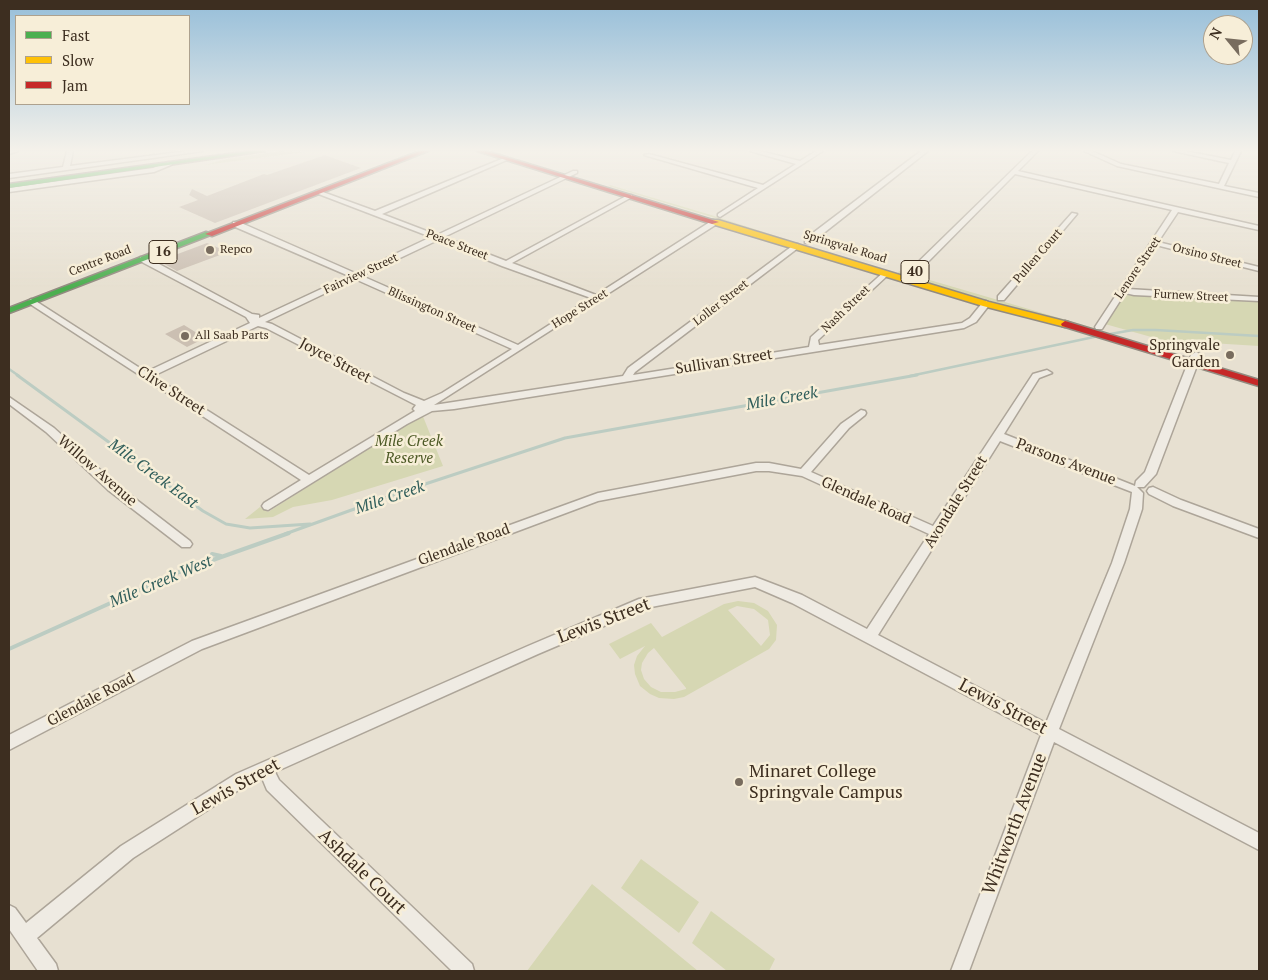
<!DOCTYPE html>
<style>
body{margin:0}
#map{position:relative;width:1268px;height:980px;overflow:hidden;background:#e7e0d1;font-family:"PT Serif",serif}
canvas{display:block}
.frame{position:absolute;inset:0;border:10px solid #3d2e20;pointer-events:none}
.legend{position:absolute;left:15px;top:15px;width:175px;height:90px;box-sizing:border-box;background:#f7eed8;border:1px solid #ada18e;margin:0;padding:6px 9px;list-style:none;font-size:15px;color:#3d2e20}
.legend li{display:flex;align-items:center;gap:10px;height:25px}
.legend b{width:25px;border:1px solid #ada18e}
.north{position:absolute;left:1203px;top:15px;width:50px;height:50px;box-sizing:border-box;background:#f7eed8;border:1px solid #ada18e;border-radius:50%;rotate:298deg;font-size:14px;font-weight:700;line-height:20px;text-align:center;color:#3d2e20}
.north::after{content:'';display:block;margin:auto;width:18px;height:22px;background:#786c5e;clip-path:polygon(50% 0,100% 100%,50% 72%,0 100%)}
</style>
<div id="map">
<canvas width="1268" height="980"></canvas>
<div class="frame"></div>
<ul class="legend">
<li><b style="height:6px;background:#4caf50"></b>Fast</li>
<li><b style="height:6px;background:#ffc107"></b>Slow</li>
<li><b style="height:6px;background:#c62828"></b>Jam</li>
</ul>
<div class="north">N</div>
</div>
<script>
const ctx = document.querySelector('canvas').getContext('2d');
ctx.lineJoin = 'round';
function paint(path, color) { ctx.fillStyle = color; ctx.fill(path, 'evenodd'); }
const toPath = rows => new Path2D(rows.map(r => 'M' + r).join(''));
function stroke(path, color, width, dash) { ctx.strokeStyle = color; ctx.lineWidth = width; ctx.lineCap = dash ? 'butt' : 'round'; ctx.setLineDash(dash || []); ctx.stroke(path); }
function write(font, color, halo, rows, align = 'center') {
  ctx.font = font + ' "PT Serif",serif'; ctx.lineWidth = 5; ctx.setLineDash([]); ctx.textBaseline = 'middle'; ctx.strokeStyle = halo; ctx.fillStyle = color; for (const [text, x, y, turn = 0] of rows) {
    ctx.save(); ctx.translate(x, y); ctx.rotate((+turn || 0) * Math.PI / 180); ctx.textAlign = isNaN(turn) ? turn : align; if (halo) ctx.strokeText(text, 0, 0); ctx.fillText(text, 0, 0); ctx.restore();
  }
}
const green = toPath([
 [280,151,306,152,205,165,226,159],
 [610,185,711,215,792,241,608,186],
 [899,271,1097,329,1093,330,897,274],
 [1125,295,1259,302,1259,346,1162,340,1105,324],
 [422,414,443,466,332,500,293,507,273,517,245,519,260,507,268,512],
 [738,601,754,603,768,611,777,625,776,640,769,649,684,697,674,699,659,698,650,694,640,686,635,674,634,665,637,656,645,646,620,659,609,644,651,623,662,637,724,604],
 [737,606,754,609,768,620,770,635,761,646,728,610],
 [654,648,686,688,686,689,675,692,661,692,651,687,644,679,641,670,642,663,648,653],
 [641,859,699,902,679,933,621,888],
 [592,884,698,971,527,971],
 [711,911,775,959,769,971,727,971,692,943]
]);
const streamFar2 = toPath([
 [1110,334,1133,330,1156,330,1259,336],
 [9,369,19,376],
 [910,376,1094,337]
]);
const streamFar1 = toPath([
 [17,375,203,511,226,524,250,528,310,524],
 [285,534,407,490,565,438,917,375]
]);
const stream = toPath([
 [212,554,221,556],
 [9,649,179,572,289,533]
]);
const building = toPath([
 [325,155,361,168,215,223,179,207,198,200,189,195,192,189,207,196,264,174,267,175],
 [207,243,228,252,177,271,159,261],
 [184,325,205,338,187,347,165,334]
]);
const street = toPath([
 [9,151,18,151,9,154,9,151],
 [67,151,73,151,70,166,187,151,203,151,9,178,9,174,63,167,67,151],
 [750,151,760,151,800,161,816,151,823,151,720,217,718,216,718,214,758,188,644,155,649,154,763,185,796,164,750,151],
 [921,151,928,151,811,243,805,243,805,239,921,151],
 [1032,151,1038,151,1018,171,1259,226,1259,230,1178,212,1158,242,1259,267,1259,271,1156,245,1128,289,1259,297,1259,301,1134,295,1125,293,1102,329,1096,329,1095,327,1172,210,1015,174,916,274,910,274,910,270,1032,151],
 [1084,151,1092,151,1121,164,1219,184,1229,163,1173,151,1185,151,1231,160,1235,151,1241,151,1224,186,1259,193,1259,197,1117,166,1084,151],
 [504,158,509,159,382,214,437,235,573,171,577,171,577,173,444,237,506,261,628,195,632,195,632,197,512,263,596,295,713,220,720,222,434,405,623,376,628,368,795,244,798,244,798,248,635,372,633,375,809,347,811,337,885,271,889,273,888,275,818,340,819,345,962,323,970,318,983,302,986,301,990,304,976,322,964,328,454,409,432,411,407,424,268,510,264,509,262,506,264,503,301,480,27,302,31,299,34,300,146,372,250,323,246,317,140,261,140,257,146,257,252,314,259,315,259,318,349,276,233,226,233,222,239,222,355,273,431,237,316,193,316,191,320,191,375,211,504,158],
 [438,240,502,266,591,298,518,345,362,276,438,240],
 [355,279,512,349,442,393,424,401,404,393,272,324,265,322,355,279],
 [258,326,266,328,416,405,413,409,415,411,309,475,153,376,258,326],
 [169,162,172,164,171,165,154,172,9,192,9,188,153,168,169,162],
 [1072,213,1077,214,1004,300,998,300,998,296,1072,213],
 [1196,352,1201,355,1156,474,1144,487,1137,487,1143,493,1142,509,1124,563,1059,729,1259,833,1259,850,1054,742,969,971,951,971,1041,735,792,603,755,587,646,608,538,654,275,772,279,780,472,964,474,971,452,971,267,790,262,778,248,784,133,858,37,938,56,964,58,971,38,971,9,929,9,905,15,908,26,923,121,846,236,774,528,646,639,599,755,577,802,595,867,629,929,534,802,476,769,471,756,471,598,501,202,649,9,750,9,735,192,641,598,493,756,463,769,463,801,469,841,424,861,410,865,411,866,413,865,415,849,428,811,472,933,526,1033,374,1047,370,1052,373,1039,378,1004,434,1135,486,1136,481,1145,472,1191,355,1196,352],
 [1000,441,1132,492,1130,509,1112,563,1046,723,878,635,1000,441],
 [9,397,54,428,116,484,190,541,192,544,190,547,182,547,108,490,46,432,9,404,9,397],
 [1153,487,1181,500,1259,529,1259,538,1173,506,1149,494,1147,491,1149,488,1153,487]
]);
const fast = toPath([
 [250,151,265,151,9,188,9,184,250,151],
 [206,232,213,234,9,313,9,308,206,232]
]);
const slow = toPath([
 [712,220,718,220,989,302,1068,322,1069,324,1065,327,983,306,712,224,712,220]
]);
const jam = toPath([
 [420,151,428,151,212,236,205,234,420,151],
 [477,151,486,151,719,222,712,224,477,151],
 [1065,321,1259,380,1259,386,1062,326,1061,324,1065,321]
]);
const markers = [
 [210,250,5,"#786c5e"],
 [185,336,5,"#786c5e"],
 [1230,355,5,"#786c5e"],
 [739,782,5,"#786c5e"]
];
const farStreetnames = [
 ["Peace Street",457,245,21],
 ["Springvale Road",845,247,17],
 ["Pullen Court",1038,256,-49],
 ["Orsino Street",1207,256,14],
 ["Centre Road",100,261,-21],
 ["Lenore Street",1138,268,-56],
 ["Fairview Street",361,274,-25],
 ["Furnew Street",1191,296,3],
 ["Loller Street",721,303,-38],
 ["Hope Street",580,309,-32],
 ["Nash Street",846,309,-44],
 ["Blissington Street",432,310,24]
];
const farPoinames = [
 ["Repco",220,250],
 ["All Saab Parts",195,336]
];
const shields = [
 [163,252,28],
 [915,272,28]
];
const shieldNames = [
 ["16",163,252],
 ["40",915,272]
];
const poiNames = [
 ["Springvale",1220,346],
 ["Garden",1220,363]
];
const streetNames = [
 ["Joyce Street",335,361,28],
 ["Sullivan Street",724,362,-9],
 ["Clive Street",171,391,33],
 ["Parsons Avenue",1066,462,21],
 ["Willow Avenue",97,471,41],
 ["Glendale Road",866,501,24],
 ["Avondale Street",956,502,-58],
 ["Glendale Road",464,545,-20],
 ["Glendale Road",91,700,-28]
];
const parkNames = [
 ["Mile Creek",409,442],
 ["Reserve",409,459]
];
const waterNames = [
 ["Mile Creek",782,399,-10],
 ["Mile Creek East",153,474,36],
 ["Mile Creek",390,498,-19],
 ["Mile Creek West",161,582,-23]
];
const nearStreetnames = [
 ["Lewis Street",604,621,-21],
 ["Lewis Street",1003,707,28],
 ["Lewis Street",236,787,-29],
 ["Whitworth Avenue",1015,824,-69],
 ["Ashdale Court",362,872,44]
];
const nearPoinames = [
 ["Minaret College",749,772],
 ["Springvale Campus",749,793]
];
paint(green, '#d6d7b3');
stroke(streamFar2, '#bcccc2', 2.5);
stroke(streamFar1, '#bcccc2', 3);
stroke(stream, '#bcccc2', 4);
paint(building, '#cbbfb2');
stroke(street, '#ada599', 3);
stroke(fast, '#928b80', 3);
stroke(slow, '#928b80', 3);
stroke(jam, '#928b80', 3);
paint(street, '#efebe3');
paint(fast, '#4caf50');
paint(slow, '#ffc107');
paint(jam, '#c62828');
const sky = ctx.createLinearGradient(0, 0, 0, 288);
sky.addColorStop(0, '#96bed9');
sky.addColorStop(0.52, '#f4f1ea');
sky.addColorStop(1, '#f4f1ea00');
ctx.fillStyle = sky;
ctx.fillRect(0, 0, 1268, 288);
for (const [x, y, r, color] of markers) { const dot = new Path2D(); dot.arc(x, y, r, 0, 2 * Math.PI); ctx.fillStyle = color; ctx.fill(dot); stroke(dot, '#f7eed8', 2); }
write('12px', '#3d2e20', '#f7eed8', farStreetnames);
write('12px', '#3d2e20', '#f7eed8', farPoinames, 'left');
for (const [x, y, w] of shields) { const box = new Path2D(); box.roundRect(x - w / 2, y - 11.5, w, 23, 4); ctx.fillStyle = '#f7eed8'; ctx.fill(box); stroke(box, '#3d2e20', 1); }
write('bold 14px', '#3d2e20', null, shieldNames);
write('15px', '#3d2e20', '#f7eed8', poiNames, 'right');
write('15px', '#3d2e20', '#f7eed8', streetNames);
write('italic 15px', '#4d5a26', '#f7eed8', parkNames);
write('italic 16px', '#2f5d5a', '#f7eed8', waterNames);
write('18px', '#3d2e20', '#f7eed8', nearStreetnames);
write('18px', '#3d2e20', '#f7eed8', nearPoinames, 'left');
</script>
